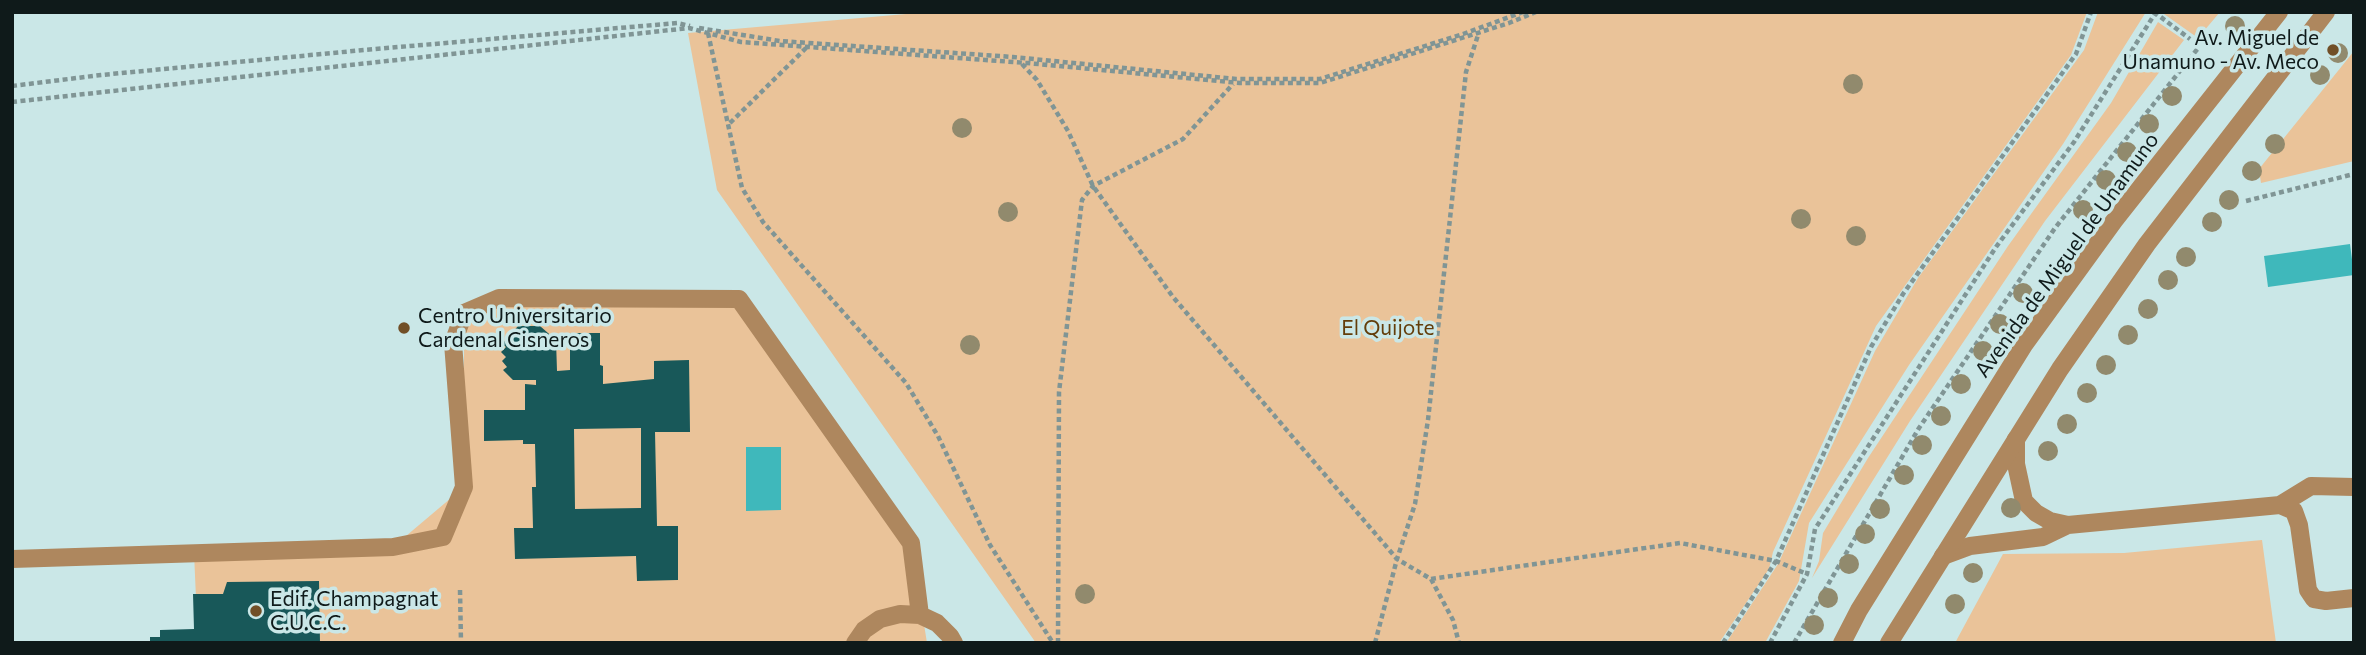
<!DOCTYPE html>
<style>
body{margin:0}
#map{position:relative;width:2366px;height:655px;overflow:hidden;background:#cae7e7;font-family:Commissioner,sans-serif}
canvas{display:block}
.frame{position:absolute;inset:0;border:14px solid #0f1a1a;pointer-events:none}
</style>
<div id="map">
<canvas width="2366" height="655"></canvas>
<div class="frame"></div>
</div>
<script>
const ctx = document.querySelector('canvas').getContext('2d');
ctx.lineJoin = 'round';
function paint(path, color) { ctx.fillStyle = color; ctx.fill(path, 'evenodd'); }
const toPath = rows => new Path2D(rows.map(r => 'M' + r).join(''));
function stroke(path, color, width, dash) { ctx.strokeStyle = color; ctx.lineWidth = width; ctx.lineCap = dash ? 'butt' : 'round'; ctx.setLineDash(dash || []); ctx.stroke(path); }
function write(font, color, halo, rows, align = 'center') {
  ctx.font = font + ' Commissioner,sans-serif'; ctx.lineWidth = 7; ctx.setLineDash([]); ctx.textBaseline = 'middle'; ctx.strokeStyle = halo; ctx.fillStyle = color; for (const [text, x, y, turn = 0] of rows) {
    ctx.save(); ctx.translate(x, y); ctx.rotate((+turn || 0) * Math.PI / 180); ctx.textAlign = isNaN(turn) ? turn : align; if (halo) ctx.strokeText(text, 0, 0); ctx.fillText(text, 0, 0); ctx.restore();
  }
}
const green = toPath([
 [929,12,2087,12,2071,55,1876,326,1773,552,1769,569,1719,643,1036,643,717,190,688,33],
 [2098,12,2146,12,2063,144,1909,365,1809,523,1799,581,1765,643,1726,643,1778,564,1875,351,1918,278,2084,50],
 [2165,12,2220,12,2198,38,2164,14],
 [2158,22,2184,40,2045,221,1910,421,1812,578,1819,561,1823,533,1868,458,2008,246,2111,103],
 [2354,51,2354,161,2261,183,2259,169],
 [499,298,739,299,911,543,927,643,198,643,194,553,393,547,464,487,464,313],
 [2262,540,2276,643,1955,643,2003,554,2124,553]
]);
const water = toPath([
 [2350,244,2354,275,2268,287,2264,256],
 [746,447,781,447,781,510,746,511]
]);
const building = toPath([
 [518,326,540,326,556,340,557,371,570,370,570,333,600,333,600,365,603,366,603,384,654,379,654,361,689,360,690,432,655,432,657,526,678,526,678,580,637,581,636,556,515,559,514,528,533,528,532,487,536,487,535,444,523,444,523,440,484,441,484,410,525,410,525,384,536,385,536,380,513,380,503,370,507,367,502,361,506,357,501,352,506,347,502,344],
 [641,428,641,508,575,509,574,429],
 [319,581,320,643,150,643,150,637,160,637,160,630,194,629,193,594,223,594,227,582]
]);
const path = toPath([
 [2154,12,2190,39],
 [699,28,780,41,1013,57,1236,79,1320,79,1463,34,1523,12],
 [708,33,742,188,763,222,906,383,938,436,990,545,1053,643],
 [1022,64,1037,80,1068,131,1093,186,1173,297,1397,559,1431,579,1453,620,1459,643],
 [12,86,101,75,364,50,677,23,690,26],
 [12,102,689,28,741,42,1027,63,1240,83,1320,83,1509,23,1536,12],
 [730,123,806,48],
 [2246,201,2354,174],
 [1431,579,1680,543,1776,561,1807,574],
 [460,590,461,643],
 [1058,643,1059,392,1082,200,1093,186,1183,139,1233,84],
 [1375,643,1397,559,1415,504,1428,420,1466,72,1479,32],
 [1723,643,1776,561,1871,347,1903,294,2076,54,2091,12],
 [1770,643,1807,574,1815,529,1996,247,2074,142,2156,12],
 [1794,643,1919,428,2055,228,2199,47]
]);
const lane = toPath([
 [2280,505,2311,486,2354,487],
 [2068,525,2280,505,2294,511,2299,525,2308,590,2314,599,2326,601,2354,598],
 [1943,556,1970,546,2043,537,2068,525,2050,521,2036,513,2024,501,2016,464,2016,439],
 [12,559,393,547,443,537,464,487,453,343,464,313,499,298,739,299,911,543,920,615],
 [855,643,864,630,880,619,900,614,920,615,937,623,950,636,954,643]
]);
const street = toPath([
 [1842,643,1859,610,2024,345,2114,221,2279,12],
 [1889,643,2060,369,2147,244,2326,12]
]);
const trees = [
 [2235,26],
 [2338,53],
 [2320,75],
 [1853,84],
 [2172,96],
 [2149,124],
 [962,128],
 [2275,144],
 [2127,152],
 [2252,171],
 [2106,180],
 [2229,200],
 [2083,210],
 [1008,212],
 [1801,219],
 [2212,222],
 [1856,236],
 [2186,257],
 [2168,280],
 [2023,293],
 [2148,309],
 [2000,324],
 [2128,335],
 [970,345],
 [1983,351],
 [2106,365],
 [1961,384],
 [2087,393],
 [1941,416],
 [2067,424],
 [1922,445],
 [2048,451],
 [1904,475],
 [2011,508],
 [1880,509],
 [1865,534],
 [1849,564],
 [1973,573],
 [1085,594],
 [1828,598],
 [1955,604],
 [1814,625]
];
const markers = [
 [2333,50,7,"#714f27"],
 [404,328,7,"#714f27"],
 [256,611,7,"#714f27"]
];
const poiNames = [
 ["Av. Miguel de",2319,38,"right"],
 ["Unamuno - Av. Meco",2319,62,"right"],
 ["Centro Universitario",418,316],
 ["Cardenal Cisneros",418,340],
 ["Edif. Champagnat",270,599],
 ["C.U.C.C.",270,623]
];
const streetNames = [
 ["Avenida de Miguel de Unamuno",2067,255,-54]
];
const parkNames = [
 ["El Quijote",1388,328]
];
paint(green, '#eac399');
paint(water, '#3fb8bb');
paint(building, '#185859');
stroke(path, '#809595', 4.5, [5, 3.5]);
stroke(lane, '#ae875e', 18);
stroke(street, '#ae875e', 18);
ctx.fillStyle = '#918a6d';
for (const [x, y] of trees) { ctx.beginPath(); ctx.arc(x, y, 10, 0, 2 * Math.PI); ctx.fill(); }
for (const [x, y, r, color] of markers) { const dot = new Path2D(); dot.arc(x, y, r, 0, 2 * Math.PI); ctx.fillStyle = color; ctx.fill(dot); stroke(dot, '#cae7e7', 2.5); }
write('21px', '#0f1a1a', '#cae7e7', poiNames, 'left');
write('21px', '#0f1a1a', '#cae7e7', streetNames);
write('21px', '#633d0a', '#cae7e7', parkNames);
</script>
